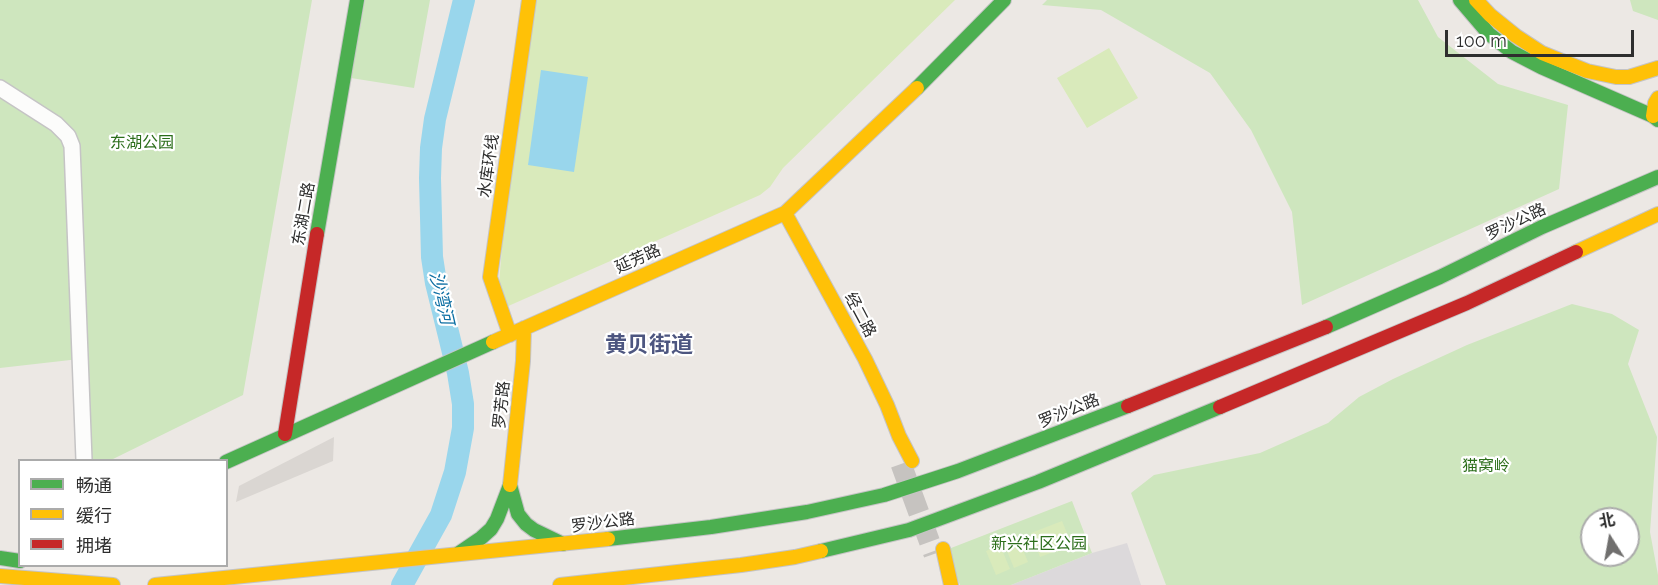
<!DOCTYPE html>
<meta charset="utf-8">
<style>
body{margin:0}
#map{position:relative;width:1658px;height:585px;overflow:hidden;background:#ece8e4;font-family:Raleway,"Noto Sans SC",sans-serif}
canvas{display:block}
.legend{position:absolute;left:18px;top:459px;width:210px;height:108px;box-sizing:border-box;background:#fff;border:2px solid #ababab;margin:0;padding:8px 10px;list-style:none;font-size:18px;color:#2e2e2e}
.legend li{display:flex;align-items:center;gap:12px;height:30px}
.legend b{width:30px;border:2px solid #ababab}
.north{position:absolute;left:1580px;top:507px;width:60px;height:60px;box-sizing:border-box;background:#fff;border:2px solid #ababab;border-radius:50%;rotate:349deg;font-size:16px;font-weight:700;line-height:24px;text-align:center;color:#2e2e2e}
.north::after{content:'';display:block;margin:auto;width:21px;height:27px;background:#706f6e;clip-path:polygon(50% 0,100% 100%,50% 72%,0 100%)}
.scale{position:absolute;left:1445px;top:30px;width:189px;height:27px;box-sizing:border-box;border:3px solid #2e2e2e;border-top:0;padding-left:8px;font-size:18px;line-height:21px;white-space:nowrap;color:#2e2e2e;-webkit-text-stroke:4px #fff;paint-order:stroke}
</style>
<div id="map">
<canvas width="1658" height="585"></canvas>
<ul class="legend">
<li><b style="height:8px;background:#4caf50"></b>畅通</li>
<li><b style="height:8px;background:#ffc107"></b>缓行</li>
<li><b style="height:8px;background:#c62828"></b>拥堵</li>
</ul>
<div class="north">北</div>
<div class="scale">100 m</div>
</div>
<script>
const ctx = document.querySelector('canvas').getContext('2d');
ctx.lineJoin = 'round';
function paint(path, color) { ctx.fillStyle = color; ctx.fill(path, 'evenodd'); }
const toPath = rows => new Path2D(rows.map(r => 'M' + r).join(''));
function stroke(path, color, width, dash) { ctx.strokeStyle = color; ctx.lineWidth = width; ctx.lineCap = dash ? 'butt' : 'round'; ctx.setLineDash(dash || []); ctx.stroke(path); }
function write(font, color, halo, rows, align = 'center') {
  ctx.font = font + ' Raleway,"Noto Sans SC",sans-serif'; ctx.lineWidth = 4.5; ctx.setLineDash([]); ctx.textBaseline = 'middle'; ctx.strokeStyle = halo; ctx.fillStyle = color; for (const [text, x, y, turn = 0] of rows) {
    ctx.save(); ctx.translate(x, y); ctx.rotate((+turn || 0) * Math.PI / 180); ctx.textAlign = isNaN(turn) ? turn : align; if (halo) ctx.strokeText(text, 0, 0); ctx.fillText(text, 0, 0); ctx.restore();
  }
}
const industrial = toPath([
 [1127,543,1141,585,1011,585,1092,553]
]);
const green = toPath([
 [0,0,312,0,243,395,111,460,91,460,88,358,0,368],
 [365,0,430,0,414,88,351,78],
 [1047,0,1418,0,1438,37,1498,84,1568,105,1559,189,1302,305,1292,212,1251,130,1210,73,1101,10,1042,5],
 [1630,0,1658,0,1658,20,1633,11],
 [1572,304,1612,314,1639,330,1628,364,1657,437,1650,532,1658,575,1658,585,1166,585,1131,493,1154,475,1260,453,1328,423,1359,397,1393,379,1467,345],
 [1592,519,1628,519,1628,555,1592,555],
 [1072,501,1092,553,1011,585,960,585,946,550]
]);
const pitch = toPath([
 [521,0,955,0,783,168,770,187,760,195,497,311],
 [1109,48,1138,98,1087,128,1057,78],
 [1062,521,1072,545,1040,557,1031,533],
 [1018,538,1028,562,1014,568,1004,544],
 [1000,545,1010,569,996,575,986,551]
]);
const plaza = toPath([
 [334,437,333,461,236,502,239,486]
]);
const water = toPath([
 [541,70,588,77,574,172,528,165]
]);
const river = toPath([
 [402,585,441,515,455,472,463,428,463,404,458,373,436,283,432,257,430,178,431,148,435,119,464,0]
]);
const secondaryTunnel = toPath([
 [901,464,934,554]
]);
const street = toPath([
 [0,88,56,124,68,136,72,146,84,460]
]);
const fast = toPath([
 [1460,0,1489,34,1512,52,1541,67,1653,116,1658,120],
 [917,88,1004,0],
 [317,234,357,0],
 [1326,327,1440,277,1542,227,1658,177],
 [226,462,493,342],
 [510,485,518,514,526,524,534,530,563,544],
 [608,539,711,527,807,512,884,495,958,471,1128,406],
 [821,551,909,530,1038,482,1220,407],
 [459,553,481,538,491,529,497,519,510,485],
 [0,558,20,561]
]);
const slow = toPath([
 [1476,0,1490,15,1516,36,1542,53,1587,71,1616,77,1629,77,1658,68],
 [1653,116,1655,103,1658,98],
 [785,213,865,359,887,405,899,436,912,461],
 [1576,252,1658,214],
 [510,335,490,277,529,0],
 [493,342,785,213,917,88],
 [510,485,523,361,524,328],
 [943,549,951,585],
 [0,576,113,585],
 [155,585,608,539],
 [560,585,741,565,795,557,821,551]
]);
const jam = toPath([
 [1128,406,1326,327],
 [1220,407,1467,303,1576,252],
 [285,434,317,234]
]);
const parkNames = [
 ["东湖公园",142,143],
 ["猫窝岭",1486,466],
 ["新兴社区公园",1039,544]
];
const streetNames = [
 ["水库环线",489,166,-82],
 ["东湖二路",304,214,-80],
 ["罗沙公路",1516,222,-25],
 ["延芳路",638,259,-24],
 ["经二路",860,315,62],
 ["罗芳路",502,405,-84],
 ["罗沙公路",1069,411,-22],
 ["罗沙公路",603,523,-7]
];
const waterNames = [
 ["沙湾河",441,298,77]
];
const districtNames = [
 ["黄贝街道",649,345]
];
paint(industrial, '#dcd9db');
paint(green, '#cee6be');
paint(pitch, '#d9eabb');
paint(plaza, '#dad6d2');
paint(water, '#99d6ec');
stroke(river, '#99d6ec', 22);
stroke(secondaryTunnel, '#c6c3c0', 21, [21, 10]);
stroke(street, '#c5c4c5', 18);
stroke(fast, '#c5c4c5', 16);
stroke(slow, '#c5c4c5', 16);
stroke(jam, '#c5c4c5', 16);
stroke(street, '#fcfcfb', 15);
stroke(fast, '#4caf50', 14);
stroke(slow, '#ffc107', 14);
stroke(jam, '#c62828', 14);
write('16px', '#2c6e1b', '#fff', parkNames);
write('16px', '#2e2e2e', '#fff', streetNames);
write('italic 18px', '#0d6fa3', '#fff', waterNames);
write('bold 22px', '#4d5680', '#fff', districtNames);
</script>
